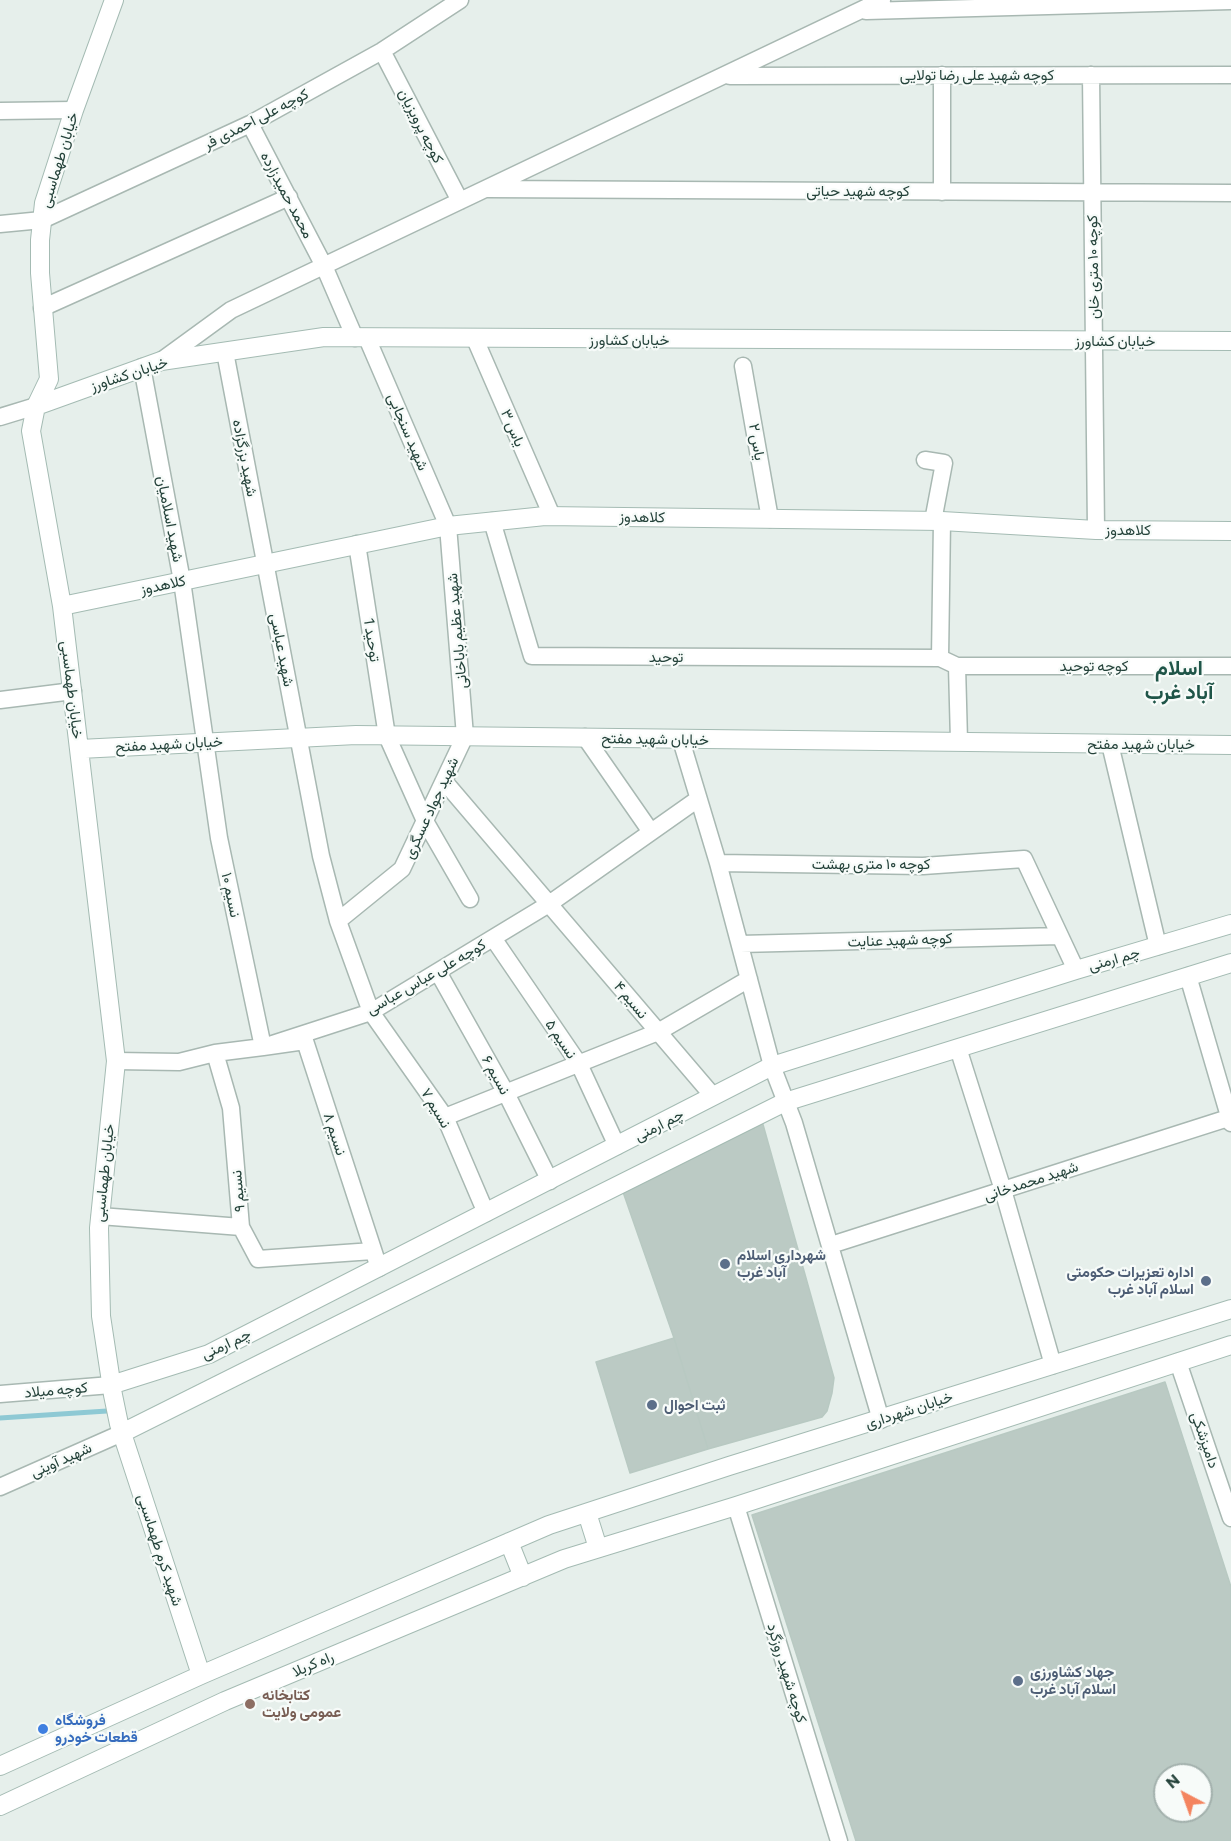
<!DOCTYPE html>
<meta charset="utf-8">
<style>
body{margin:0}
#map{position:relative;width:1231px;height:1841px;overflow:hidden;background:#e6efeb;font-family:Commissioner,sans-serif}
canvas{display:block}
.north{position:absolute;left:1153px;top:1763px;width:60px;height:60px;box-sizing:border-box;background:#f7fbf9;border:2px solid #a3b1ad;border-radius:50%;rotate:319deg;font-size:16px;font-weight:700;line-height:24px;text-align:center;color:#24423a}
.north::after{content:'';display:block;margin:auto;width:21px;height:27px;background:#f4845f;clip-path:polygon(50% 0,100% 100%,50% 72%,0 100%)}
</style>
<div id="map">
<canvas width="1231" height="1841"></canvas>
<div class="north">N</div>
</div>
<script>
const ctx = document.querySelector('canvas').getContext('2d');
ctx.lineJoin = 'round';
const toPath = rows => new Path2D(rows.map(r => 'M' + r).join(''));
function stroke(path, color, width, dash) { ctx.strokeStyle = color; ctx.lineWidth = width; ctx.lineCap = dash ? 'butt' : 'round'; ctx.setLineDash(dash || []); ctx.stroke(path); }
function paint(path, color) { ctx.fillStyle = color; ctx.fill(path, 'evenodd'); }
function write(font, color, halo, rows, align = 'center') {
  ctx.font = font + ' Commissioner,Vazirmatn,sans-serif'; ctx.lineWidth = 4.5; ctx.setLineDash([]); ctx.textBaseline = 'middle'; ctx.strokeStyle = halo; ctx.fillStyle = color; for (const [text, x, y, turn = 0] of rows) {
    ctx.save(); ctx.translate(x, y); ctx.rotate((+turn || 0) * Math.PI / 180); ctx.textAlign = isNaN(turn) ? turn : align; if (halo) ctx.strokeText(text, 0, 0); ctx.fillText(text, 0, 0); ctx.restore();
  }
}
const stream = toPath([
 [0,1418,107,1411]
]);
const building = toPath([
 [762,1121,834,1378,832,1393,827,1411,822,1417,708,1449,674,1338,622,1189,762,1121],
 [674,1338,708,1449,630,1473,596,1362,674,1338],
 [1165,1382,1231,1587,1231,1841,856,1841,752,1515,1165,1382],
 [1165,1775,1201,1775,1201,1811,1165,1811,1165,1775]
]);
const street = toPath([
 [866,11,1231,1],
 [382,51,460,201],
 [942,75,942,192],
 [1091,75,1096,530],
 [730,76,1231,75],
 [0,111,74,110],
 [250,124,324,266,355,338],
 [488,189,1231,193],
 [0,224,42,220,250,124,382,51,460,0],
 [42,308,289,197],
 [475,339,552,516],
 [225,352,321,856,338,921,371,1012,445,1117,486,1213],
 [161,361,231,310,882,0],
 [743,366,770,519],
 [142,367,182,581,219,838,263,1047,305,1041,379,1268],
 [0,417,36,406],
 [925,460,944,463,933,521],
 [492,521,532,656,940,658],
 [942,521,940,658,957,666,959,741],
 [357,544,387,736,425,821,470,899],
 [957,666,1231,666],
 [0,700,73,691],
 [585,737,651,832],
 [681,740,718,863,772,1066,794,1123,881,1420],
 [1110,744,1158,946],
 [444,781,713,1096],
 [718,863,923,866,1024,859,1076,970],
 [338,921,402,869,465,736,448,526,367,338],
 [493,938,579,1064,617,1146],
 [740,944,1060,936],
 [438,972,506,1093,550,1181],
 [1188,976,1231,1123],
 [958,1048,1003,1190,1053,1365],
 [116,1061,179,1062,215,1053,263,1047,371,1012,549,904,698,799],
 [445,1117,658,1032,749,979],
 [100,1216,241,1227,231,1108,215,1053],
 [241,1227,258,1259,373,1251],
 [831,1245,1231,1117],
 [1178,1362,1231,1518],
 [0,1394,111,1385],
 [0,1487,122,1433],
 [736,1506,839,1841]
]);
const secondary = toPath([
 [114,0,74,110,44,203,40,240,40,273,49,379,36,406,31,431,62,606,116,1061,99,1228,101,1316,113,1395,119,1424,201,1675],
 [36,406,161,361,324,337,1231,341],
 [62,606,448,526,545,516,942,521,1096,530,1231,531],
 [80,749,356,735,1231,745],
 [111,1385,209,1354,772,1066,1076,970,1231,924],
 [122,1433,785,1102,1231,963],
 [587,1513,598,1548],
 [509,1542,523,1577],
 [0,1766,201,1675,549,1525,729,1466,1231,1309],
 [0,1806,225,1701,564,1559,736,1506,1231,1345]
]);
const markers = [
 [725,1264,6,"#5c6f8a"],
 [1206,1281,6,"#5c6f8a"],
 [652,1405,6,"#5c6f8a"],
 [1018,1681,6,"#5c6f8a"],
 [250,1704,6,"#8d6e63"],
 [43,1729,6,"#3f7fe0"]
];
const streetNames = [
 ["کوچه شهید علی رضا تولایی",977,75],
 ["کوچه علی احمدی فر",256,119,-27],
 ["کوچه پرویزیان",421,126,63],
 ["خیابان طهماسبی",59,160,-73],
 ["کوچه شهید حیاتی",858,191],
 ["محمد حمیدزارده",287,195,62],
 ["کوچه ۱۰ متری خان",1093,267,-91],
 ["خیابان کشاورز",629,340],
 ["خیابان کشاورز",1115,341],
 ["خیابان کشاورز",129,374,-18],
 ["یاس ۳",513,428,67],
 ["شهید سنجابی",408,432,67],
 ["یاس ۲",757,442,80],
 ["شهید بزرگزاده",245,458,79],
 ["کلاهدوز",642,517,1],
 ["شهید اسلامیان",170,519,79],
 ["کلاهدوز",1128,530],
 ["کلاهدوز",163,585,-12],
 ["شهید عظیم باباخانی",457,631,-95],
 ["توحید 1",372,640,81],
 ["شهید عباسی",282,650,79],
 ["توحید",666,657],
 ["کوچه توحید",1094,666],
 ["خیابان طهماسبی",72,690,83],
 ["خیابان شهید مفتح",655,739,1],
 ["خیابان شهید مفتح",169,744,-3],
 ["خیابان شهید مفتح",1141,744],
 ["شهید جواد عسگری",431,808,-65],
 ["کوچه ۱۰ متری بهشت",871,864],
 ["نسیم ۱۰",231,895,78],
 ["کوچه شهید عنایت",900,940,-2],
 ["چم ارمنی",1114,959,-16],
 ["کوچه علی عباس عباسی",426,977,-30],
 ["نسیم ۴",631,1000,50],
 ["نسیم ۵",561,1039,56],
 ["نسیم ۶",496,1075,61],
 ["نسیم ۷",436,1108,59],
 ["چم ارمنی",659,1125,-27],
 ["نسیم ۸",335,1134,72],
 ["خیابان طهماسبی",104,1173,-84],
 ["شهید محمدخانی",1031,1181,-18],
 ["نسیم ۹",238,1191,-95],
 ["چم ارمنی",226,1344,-25],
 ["کوچه میلاد",56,1390,-5],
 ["خیابان شهرداری",909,1410,-18],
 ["دامپزشکی",1205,1440,71],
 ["شهید آوینی",61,1460,-24],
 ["شهید کرم طهماسبی",160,1550,72],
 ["راه کربلا",313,1664,-23],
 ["کوچه شهید روزگرد",787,1673,73]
];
const serviceNames = [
 ["شهرداری اسلام",737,1255],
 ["آباد غرب",737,1272],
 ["اداره تعزیرات حکومتی",1194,1272,"right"],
 ["اسلام آباد غرب",1194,1289,"right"],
 ["ثبت احوال",664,1405],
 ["جهاد کشاورزی",1030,1672],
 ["اسلام آباد غرب",1030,1689]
];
const educationNames = [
 ["کتابخانه",262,1695],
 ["عمومی ولایت",262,1712]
];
const shopNames = [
 ["فروشگاه",55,1720],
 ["قطعات خودرو",55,1737]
];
const districtNames = [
 ["اسلام",1179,668],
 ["آباد غرب",1179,692]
];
stroke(stream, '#8ec9d4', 5);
paint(building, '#bbcac4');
stroke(building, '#b8c9c2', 1.5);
stroke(street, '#a8b8b2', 19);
stroke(secondary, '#a4bbb3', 20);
stroke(street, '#fff', 16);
stroke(secondary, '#fff', 18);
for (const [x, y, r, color] of markers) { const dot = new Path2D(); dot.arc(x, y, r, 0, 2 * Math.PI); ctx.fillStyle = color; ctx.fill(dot); stroke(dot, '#f7fbf9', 2); }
write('15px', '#24423a', '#f7fbf9', streetNames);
write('bold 15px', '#4e5e75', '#f7fbf9', serviceNames, 'left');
write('bold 15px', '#785e54', '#f7fbf9', educationNames, 'left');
write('bold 15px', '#366cbe', '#f7fbf9', shopNames, 'left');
write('bold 21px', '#1f5548', '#f7fbf9', districtNames);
</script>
